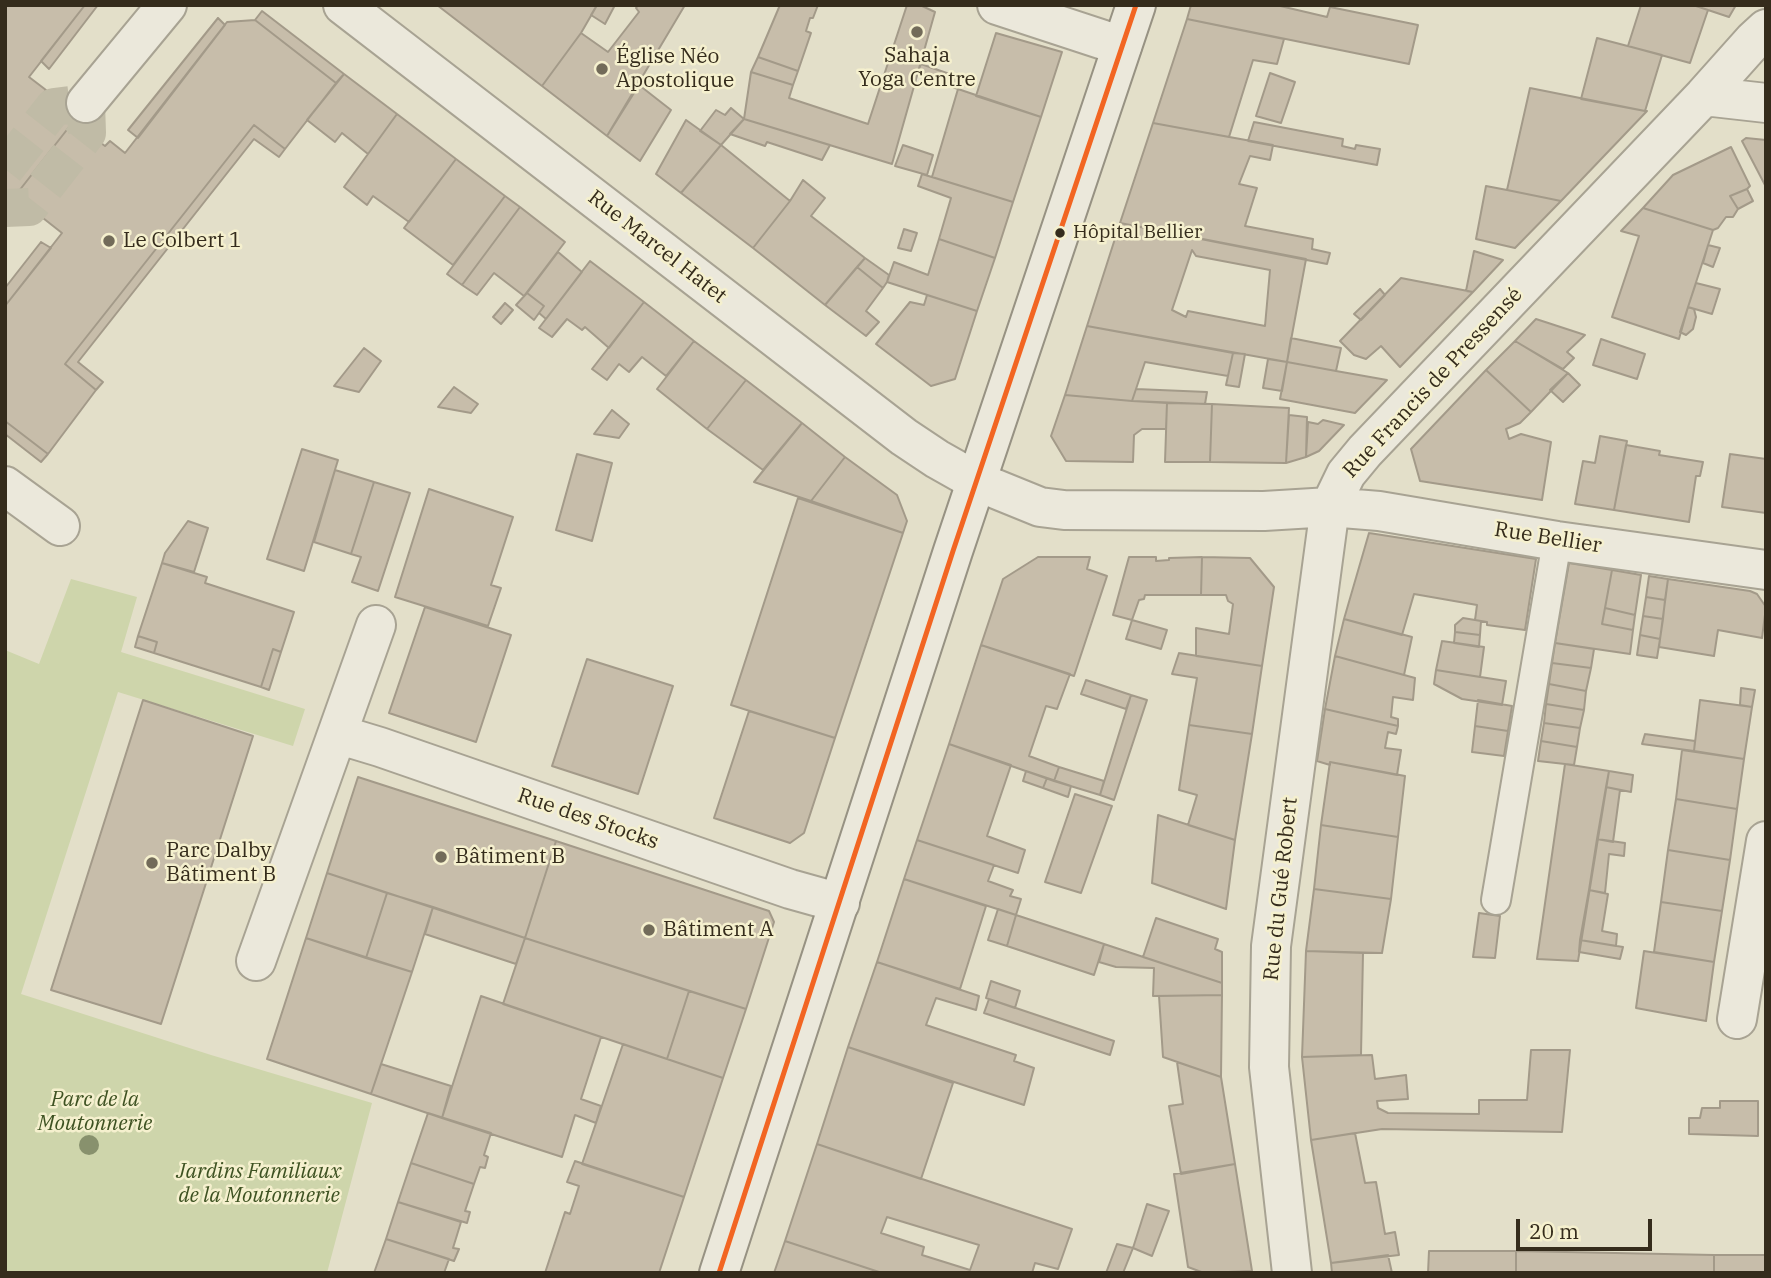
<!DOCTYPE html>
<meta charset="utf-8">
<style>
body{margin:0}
#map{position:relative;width:1771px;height:1278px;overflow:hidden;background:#e3dfc9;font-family:"IBM Plex Serif",serif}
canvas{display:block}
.frame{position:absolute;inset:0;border:7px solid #352c1c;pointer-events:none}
.scale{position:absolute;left:1516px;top:1219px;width:136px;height:32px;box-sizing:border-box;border:4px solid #352c1c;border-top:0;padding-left:9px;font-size:21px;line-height:24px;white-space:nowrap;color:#352c1c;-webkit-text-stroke:5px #f5f0ce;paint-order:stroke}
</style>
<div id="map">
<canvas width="1771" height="1278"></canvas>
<div class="frame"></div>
<div class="scale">20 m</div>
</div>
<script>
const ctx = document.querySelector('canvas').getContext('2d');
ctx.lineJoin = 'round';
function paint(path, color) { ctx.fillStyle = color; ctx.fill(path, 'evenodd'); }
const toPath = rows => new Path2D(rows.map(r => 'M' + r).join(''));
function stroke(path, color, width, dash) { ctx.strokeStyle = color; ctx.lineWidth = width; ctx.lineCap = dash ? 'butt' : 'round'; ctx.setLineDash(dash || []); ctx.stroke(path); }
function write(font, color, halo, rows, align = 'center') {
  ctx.font = font + ' "IBM Plex Serif",serif'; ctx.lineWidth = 5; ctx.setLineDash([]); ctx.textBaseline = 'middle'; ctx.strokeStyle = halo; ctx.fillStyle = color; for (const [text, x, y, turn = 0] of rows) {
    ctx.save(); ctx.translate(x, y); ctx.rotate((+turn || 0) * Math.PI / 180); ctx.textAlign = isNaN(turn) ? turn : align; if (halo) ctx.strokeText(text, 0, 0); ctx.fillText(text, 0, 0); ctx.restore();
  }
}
const green = toPath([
 [71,579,137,597,121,652,305,709,293,746,118,692,21,994,211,1055,372,1103,327,1273,5,1273,5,650,39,664]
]);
const building = toPath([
 [5,5,85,5,29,77,46,90,41,97,73,122,15,196,5,189,5,5],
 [85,5,98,5,49,69,41,61,85,5],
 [437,5,594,5,596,7,581,33,542,86,437,5],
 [597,5,615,5,605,24,591,15,597,5],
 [638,5,685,5,607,136,542,86,581,33,608,52,639,12,636,8,638,5],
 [780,5,818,5,813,18,810,18,806,31,811,33,798,71,758,57,780,5],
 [907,5,920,5,935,12,892,164,744,119,751,72,793,85,789,98,868,124,907,5],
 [1191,5,1276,5,1327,17,1330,7,1418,25,1409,64,1187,19,1191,5],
 [1641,5,1693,5,1708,10,1690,63,1628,46,1641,5],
 [1693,5,1736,5,1729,17,1693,5],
 [262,11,344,74,336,83,255,20,262,11],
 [218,18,225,25,138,138,128,130,218,18],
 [1187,19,1284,39,1277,64,1253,60,1229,137,1153,123,1187,19],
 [255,20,336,83,285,149,254,125,65,364,96,390,48,454,5,421,5,306,62,233,15,196,73,122,105,146,110,141,125,153,227,22,255,20],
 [996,33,1062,52,1041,117,976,96,996,33],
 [1597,38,1662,55,1645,111,1581,99,1597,38],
 [758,57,798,71,793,85,751,72,758,57],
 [921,64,961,78,958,89,917,74,921,64],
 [1270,73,1295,82,1281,123,1256,116,1270,73],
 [344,74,397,114,368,154,342,133,335,142,307,120,344,74],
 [639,85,671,110,640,161,607,136,639,85],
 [1530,88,1645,111,1647,111,1561,201,1507,190,1530,88],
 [958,89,1041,117,1013,202,932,177,958,89],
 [731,108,744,119,721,145,700,131,716,110,725,115,731,108],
 [397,114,456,159,409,222,373,196,367,205,344,187,397,114],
 [744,119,830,145,822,160,767,142,765,146,730,134,744,119],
 [686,120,721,145,681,193,656,174,686,120],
 [1254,122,1343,139,1342,146,1355,149,1356,145,1380,149,1377,165,1248,141,1254,122],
 [1153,123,1273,145,1270,160,1250,156,1239,184,1257,188,1245,226,1313,239,1312,249,1330,253,1327,264,1120,223,1153,123],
 [254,125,285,149,279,157,254,139,78,362,103,382,96,390,65,364,254,125],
 [1746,138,1766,140,1766,187,1742,141,1746,138],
 [721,145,790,201,753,248,681,193,721,145],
 [903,145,933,155,927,175,895,166,903,145],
 [1731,147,1750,186,1747,189,1730,196,1738,209,1733,217,1726,217,1718,228,1713,230,1643,208,1673,175,1731,147],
 [456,159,505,196,453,265,404,228,456,159],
 [922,174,1013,202,995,258,939,239,951,198,918,186,922,174],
 [803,180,825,198,811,216,865,258,825,305,753,248,790,201,803,180],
 [1486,186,1507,190,1561,201,1515,248,1476,239,1486,186],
 [1747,189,1753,201,1738,209,1730,196,1747,189],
 [505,196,520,207,462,285,447,274,505,196],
 [520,207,565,242,524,296,494,273,477,295,462,285,520,207],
 [1643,208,1713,230,1688,307,1679,339,1612,317,1639,236,1621,231,1643,208],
 [1120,223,1306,259,1287,362,1087,326,1120,223],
 [1192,250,1196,256,1270,270,1265,326,1188,311,1186,317,1172,310,1192,250],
 [904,229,917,233,911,251,898,248,904,229],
 [939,239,995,258,977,311,887,282,894,262,928,275,939,239],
 [41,242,51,248,5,306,5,288,41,242],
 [1708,245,1720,248,1713,267,1703,263,1708,245],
 [1474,251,1503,260,1473,292,1466,291,1474,251],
 [558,252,582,272,546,319,539,313,544,306,527,293,558,252],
 [865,258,889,275,887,282,883,288,857,267,865,258],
 [590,261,644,302,609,348,585,327,582,330,567,319,552,337,539,328,590,261],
 [857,267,883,288,866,311,879,322,866,336,825,305,857,267],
 [1401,278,1473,292,1400,367,1381,346,1366,359,1354,355,1340,341,1401,278],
 [1696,283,1720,289,1712,314,1688,307,1696,283],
 [1380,289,1385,295,1361,320,1354,314,1380,289],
 [527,293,544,306,534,320,516,305,527,293],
 [927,295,977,311,955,379,931,386,876,344,910,302,924,305,927,295],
 [644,302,694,341,666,376,642,357,629,372,619,364,607,380,592,369,644,302],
 [505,303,513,310,501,324,493,317,505,303],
 [1688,307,1694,309,1696,317,1693,329,1686,335,1680,332,1688,307],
 [1536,319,1585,335,1567,352,1574,358,1563,369,1515,341,1536,319],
 [1087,326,1233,353,1228,376,1145,362,1132,401,1065,395,1087,326],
 [1291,338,1341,348,1336,371,1287,362,1291,338],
 [1601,339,1645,354,1637,379,1593,365,1601,339],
 [694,341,746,380,707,429,657,389,694,341],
 [1515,341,1568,373,1531,412,1486,370,1515,341],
 [364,348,381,361,359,392,334,386,364,348],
 [1233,353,1245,354,1239,387,1226,385,1233,353],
 [1268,359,1287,362,1282,391,1263,388,1268,359],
 [1287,362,1336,371,1387,380,1355,413,1280,399,1287,362],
 [1486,370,1531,412,1520,423,1506,429,1509,439,1521,434,1551,442,1542,500,1420,481,1411,449,1486,370],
 [1568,373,1580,385,1563,402,1550,390,1568,373],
 [746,380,802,423,763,470,707,429,746,380],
 [454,387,478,404,471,413,438,407,454,387],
 [1136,389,1207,392,1205,404,1132,401,1136,389],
 [1065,395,1132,401,1167,403,1166,429,1142,429,1134,435,1133,462,1066,461,1051,436,1065,395],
 [1167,403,1212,404,1210,462,1165,462,1167,403],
 [1212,404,1289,408,1286,463,1210,462,1212,404],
 [612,410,629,424,619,438,594,434,612,410],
 [1289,415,1307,417,1306,457,1286,463,1289,415],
 [1323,420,1344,425,1319,451,1306,457,1308,422,1318,424,1323,420],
 [5,421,48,454,41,462,5,434,5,421],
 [802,423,845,457,811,501,754,482,802,423],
 [1600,436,1627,441,1614,510,1575,504,1583,461,1595,463,1600,436],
 [1626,445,1660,451,1659,455,1703,462,1700,476,1696,476,1689,522,1614,510,1626,445],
 [302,449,338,460,304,571,267,559,302,449],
 [577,454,612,463,592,541,556,530,577,454],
 [1730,454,1766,459,1766,513,1722,507,1730,454],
 [845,457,897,495,907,521,903,533,811,501,845,457],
 [335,470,374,482,351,554,314,542,335,470],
 [374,482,410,493,378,591,352,582,361,557,351,554,374,482],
 [429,489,513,517,491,585,501,588,488,626,395,597,429,489],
 [798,498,903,533,835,738,731,705,798,498],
 [188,521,208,528,194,572,162,563,165,553,188,521],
 [1369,533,1536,559,1525,630,1487,625,1487,622,1475,620,1477,605,1414,594,1402,635,1344,619,1369,533],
 [1038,557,1090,557,1087,569,1107,576,1074,676,981,645,1003,579,1038,557],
 [1129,557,1156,557,1156,561,1169,560,1169,558,1202,557,1201,595,1145,595,1144,599,1139,600,1132,620,1113,615,1129,557],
 [1202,557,1250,558,1274,587,1262,666,1196,656,1196,628,1229,634,1233,604,1228,601,1226,595,1201,595,1202,557],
 [162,563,207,577,205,583,294,612,281,652,273,649,261,687,154,653,157,642,138,636,162,563],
 [1569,563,1612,570,1602,624,1633,630,1630,654,1555,643,1569,563],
 [1612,570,1641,575,1635,615,1605,608,1612,570],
 [1649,576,1668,579,1665,600,1646,597,1649,576],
 [1668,579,1750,591,1757,594,1766,607,1762,638,1718,630,1714,656,1659,647,1668,579],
 [1646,597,1665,600,1663,619,1643,616,1646,597],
 [425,607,511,635,476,742,389,713,425,607],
 [1605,608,1635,615,1633,630,1602,624,1605,608],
 [1643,616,1663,619,1660,639,1640,635,1643,616],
 [1463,618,1481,621,1480,635,1455,632,1455,625,1463,618],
 [1344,619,1412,637,1404,675,1335,656,1344,619],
 [1132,620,1167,630,1161,649,1126,639,1132,620],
 [1455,632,1480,635,1479,647,1454,643,1455,632],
 [1640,635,1660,639,1657,658,1637,655,1640,635],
 [138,636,157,642,154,653,135,647,138,636],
 [1442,641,1484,647,1480,677,1436,670,1442,641],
 [1555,643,1594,649,1591,668,1552,663,1555,643],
 [981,645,1070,674,1057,709,1046,706,1029,756,1059,767,1054,781,949,744,981,645],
 [273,649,281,652,269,690,261,687,273,649],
 [1179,653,1262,666,1252,734,1189,725,1197,678,1172,674,1179,653],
 [1335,656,1415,678,1413,700,1393,697,1391,717,1398,719,1398,726,1325,709,1335,656],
 [587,659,673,686,638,794,552,766,587,659],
 [1552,663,1591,668,1586,691,1549,684,1552,663],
 [1436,670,1506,681,1502,705,1462,699,1434,684,1436,670],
 [1086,680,1131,695,1126,709,1081,694,1086,680],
 [1549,684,1586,691,1584,710,1546,704,1549,684],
 [1741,688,1755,690,1752,707,1740,705,1741,688],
 [1131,695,1147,700,1114,800,1100,795,1131,695],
 [143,700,253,736,161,1024,51,990,143,700],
 [1478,700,1512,706,1508,731,1475,726,1478,700],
 [1700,700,1752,707,1744,759,1694,751,1700,700],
 [1546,704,1584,710,1580,728,1544,723,1546,704],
 [1325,709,1398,726,1396,734,1388,732,1385,748,1401,750,1397,775,1330,762,1330,765,1317,761,1325,709],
 [749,711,835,738,804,833,790,843,714,818,749,711],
 [1544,723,1580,728,1577,747,1541,741,1544,723],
 [1189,725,1252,734,1235,840,1188,825,1197,795,1179,790,1189,725],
 [1475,726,1508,731,1504,756,1472,752,1475,726],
 [1645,734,1695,741,1694,751,1642,744,1645,734],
 [1541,741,1577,747,1574,765,1538,761,1541,741],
 [949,744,1011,765,987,836,1025,850,1018,873,917,840,949,744],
 [1682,750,1744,759,1737,809,1676,799,1682,750],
 [1330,762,1405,776,1398,837,1321,825,1330,762],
 [1565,764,1609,771,1578,961,1537,959,1565,764],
 [1059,767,1104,781,1100,795,1054,781,1059,767],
 [1026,771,1047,778,1043,788,1023,781,1026,771],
 [1609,771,1633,775,1631,792,1606,787,1609,771],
 [358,777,556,841,525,938,327,873,358,777],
 [1047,778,1071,786,1068,797,1043,788,1047,778],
 [1606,787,1620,790,1613,842,1597,839,1606,787],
 [1075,794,1112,806,1081,893,1045,882,1075,794],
 [1676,799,1737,809,1730,860,1668,850,1676,799],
 [1158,815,1235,840,1226,909,1152,883,1158,815],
 [1321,825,1398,837,1391,899,1314,889,1321,825],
 [1597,839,1625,843,1624,856,1609,854,1605,893,1589,890,1597,839],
 [917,840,994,865,988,881,1013,890,1010,896,1021,899,1016,915,904,879,917,840],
 [556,841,769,911,774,922,746,1009,525,938,556,841],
 [1668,850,1730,860,1722,911,1661,902,1668,850],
 [327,873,387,893,366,958,306,938,327,873],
 [904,879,986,906,960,989,877,962,904,879],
 [1314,889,1391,899,1382,953,1306,951,1314,889],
 [1589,890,1608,894,1602,931,1617,934,1616,946,1580,940,1589,890],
 [387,893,433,907,412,972,366,958,387,893],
 [1661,902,1722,911,1714,962,1654,952,1661,902],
 [433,907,525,938,516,964,425,934,433,907],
 [998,909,1016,915,1007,946,988,940,998,909],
 [1479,913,1500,916,1495,958,1473,957,1479,913],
 [1016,915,1104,944,1094,975,1007,946,1016,915],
 [1156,918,1218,939,1215,949,1222,952,1222,983,1143,957,1156,918],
 [306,938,412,972,371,1094,267,1059,306,938],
 [525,938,689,991,667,1059,503,1004,525,938],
 [1580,940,1623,947,1620,959,1579,952,1580,940],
 [1104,944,1222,983,1222,995,1153,996,1154,968,1116,967,1099,962,1104,944],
 [1306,951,1363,953,1361,1055,1302,1057,1306,951],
 [1644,951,1714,962,1706,1021,1636,1008,1644,951],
 [877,962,979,996,976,1010,936,998,926,1025,1016,1055,1014,1061,1034,1068,1024,1105,848,1047,877,962],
 [991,981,1020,991,1015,1008,986,998,991,981],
 [689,991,746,1009,723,1078,667,1059,689,991],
 [1222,995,1221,1077,1163,1057,1159,996,1222,995],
 [481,996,601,1037,581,1099,601,1106,596,1123,575,1115,562,1157,442,1118,481,996],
 [989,999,1114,1041,1110,1055,984,1013,989,999],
 [623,1044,723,1078,684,1197,582,1164,623,1044],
 [848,1047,953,1083,921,1179,817,1144,848,1047],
 [1531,1050,1570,1050,1562,1132,1382,1129,1311,1140,1302,1057,1372,1055,1375,1079,1406,1075,1408,1099,1377,1101,1378,1108,1388,1113,1479,1114,1479,1100,1527,1100,1531,1050],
 [1177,1062,1221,1077,1235,1164,1181,1174,1169,1106,1183,1104,1177,1062],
 [381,1064,451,1086,442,1118,371,1094,381,1064],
 [1720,1101,1758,1101,1758,1136,1689,1134,1689,1118,1700,1118,1702,1108,1720,1108,1720,1101],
 [428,1113,491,1133,484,1155,488,1157,485,1168,480,1167,474,1184,411,1163,428,1113],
 [1355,1133,1365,1183,1376,1182,1385,1234,1395,1232,1399,1255,1331,1263,1311,1140,1355,1133],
 [817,1144,1072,1229,1058,1269,1035,1263,1032,1273,882,1273,785,1241,817,1144],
 [887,1217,979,1245,970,1270,922,1255,924,1247,881,1233,887,1217],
 [575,1161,684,1197,659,1273,545,1273,565,1212,570,1214,579,1186,567,1182,575,1161],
 [411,1163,474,1184,465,1211,470,1212,467,1223,398,1202,411,1163],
 [1235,1164,1252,1271,1204,1273,1188,1267,1174,1174,1235,1164],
 [398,1202,461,1222,453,1248,459,1249,454,1261,386,1239,398,1202],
 [1147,1204,1169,1211,1152,1256,1133,1248,1147,1204],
 [386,1239,449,1259,444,1273,374,1273,386,1239],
 [785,1241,882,1273,774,1273,785,1241],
 [1117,1244,1133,1248,1123,1273,1106,1273,1117,1244],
 [1429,1251,1516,1251,1516,1273,1428,1273,1429,1251],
 [1516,1251,1714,1255,1714,1273,1516,1273,1516,1251],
 [1388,1255,1392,1273,1332,1273,1331,1263,1388,1255],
 [1714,1255,1766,1255,1766,1273,1714,1273,1714,1255]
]);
const streetTunnel = toPath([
 [5,169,54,107,86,103,87,133,29,207,5,208]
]);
const lane = toPath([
 [1496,900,1557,541]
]);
const street = toPath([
 [343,5,904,437,937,459,976,481,1040,507,1064,510,1264,511,1330,507,1379,511,1557,541,1766,570],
 [997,5,1122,46],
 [1704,96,1766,103],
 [86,103,167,5],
 [5,486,60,526],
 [337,734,380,747,790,889,840,903],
 [256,961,376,625],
 [1737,1019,1766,841],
 [1292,1273,1269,1067,1271,946,1330,507,1346,474,1365,451,1704,96,1754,40,1766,29]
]);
const secondary = toPath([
 [719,1273,953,551,1136,5]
]);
const bus1 = toPath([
 [719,1273,953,551,1136,5]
]);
const trees = [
 [89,1145]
];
const markers = [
 [917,32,7,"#726b59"],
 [602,69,7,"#726b59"],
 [1060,233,6,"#352c1c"],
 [109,241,7,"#726b59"],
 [441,857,7,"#726b59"],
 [152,863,7,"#726b59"],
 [649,930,7,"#726b59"]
];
const busNames = [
 ["Hôpital Bellier",1073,233]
];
const poiNames = [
 ["Sahaja",917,56,"center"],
 ["Yoga Centre",917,80,"center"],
 ["Église Néo",616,57],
 ["Apostolique",616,81],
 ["Le Colbert 1",123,241],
 ["Parc Dalby",166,851],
 ["Bâtiment B",166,875],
 ["Bâtiment B",455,857],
 ["Bâtiment A",663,930]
];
const streetNames = [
 ["Rue Marcel Hatet",657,247,38],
 ["Rue Francis de Pressensé",1433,383,-47],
 ["Rue Bellier",1548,538,9],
 ["Rue des Stocks",588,819,19],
 ["Rue du Gué Robert",1281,889,-84]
];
const parkNames = [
 ["Parc de la",95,1100],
 ["Moutonnerie",95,1124],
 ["Jardins Familiaux",259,1172],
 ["de la Moutonnerie",259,1196]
];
paint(green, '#ced5ab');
paint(building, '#c7bdaa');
stroke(building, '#a39a89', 2);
stroke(streetTunnel, '#c0bba6', 38, [38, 19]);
stroke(lane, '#a8a393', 32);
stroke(street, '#a8a393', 42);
stroke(secondary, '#979283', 42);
stroke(lane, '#ebe8db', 28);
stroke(street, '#ebe8db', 38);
stroke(secondary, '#ebe8db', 38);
stroke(bus1, '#f26522', 5);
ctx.fillStyle = '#88916d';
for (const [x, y] of trees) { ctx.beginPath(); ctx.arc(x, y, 10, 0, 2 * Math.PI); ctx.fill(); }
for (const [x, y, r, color] of markers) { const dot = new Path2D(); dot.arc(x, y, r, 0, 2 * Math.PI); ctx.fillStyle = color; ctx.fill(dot); stroke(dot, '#f5f0ce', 2.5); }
write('19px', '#352c1c', '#f5f0ce', busNames, 'left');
write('21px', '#352c1c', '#f5f0ce', poiNames, 'left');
write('21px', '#352c1c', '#f5f0ce', streetNames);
write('italic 21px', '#3e5222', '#f5f0ce', parkNames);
</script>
